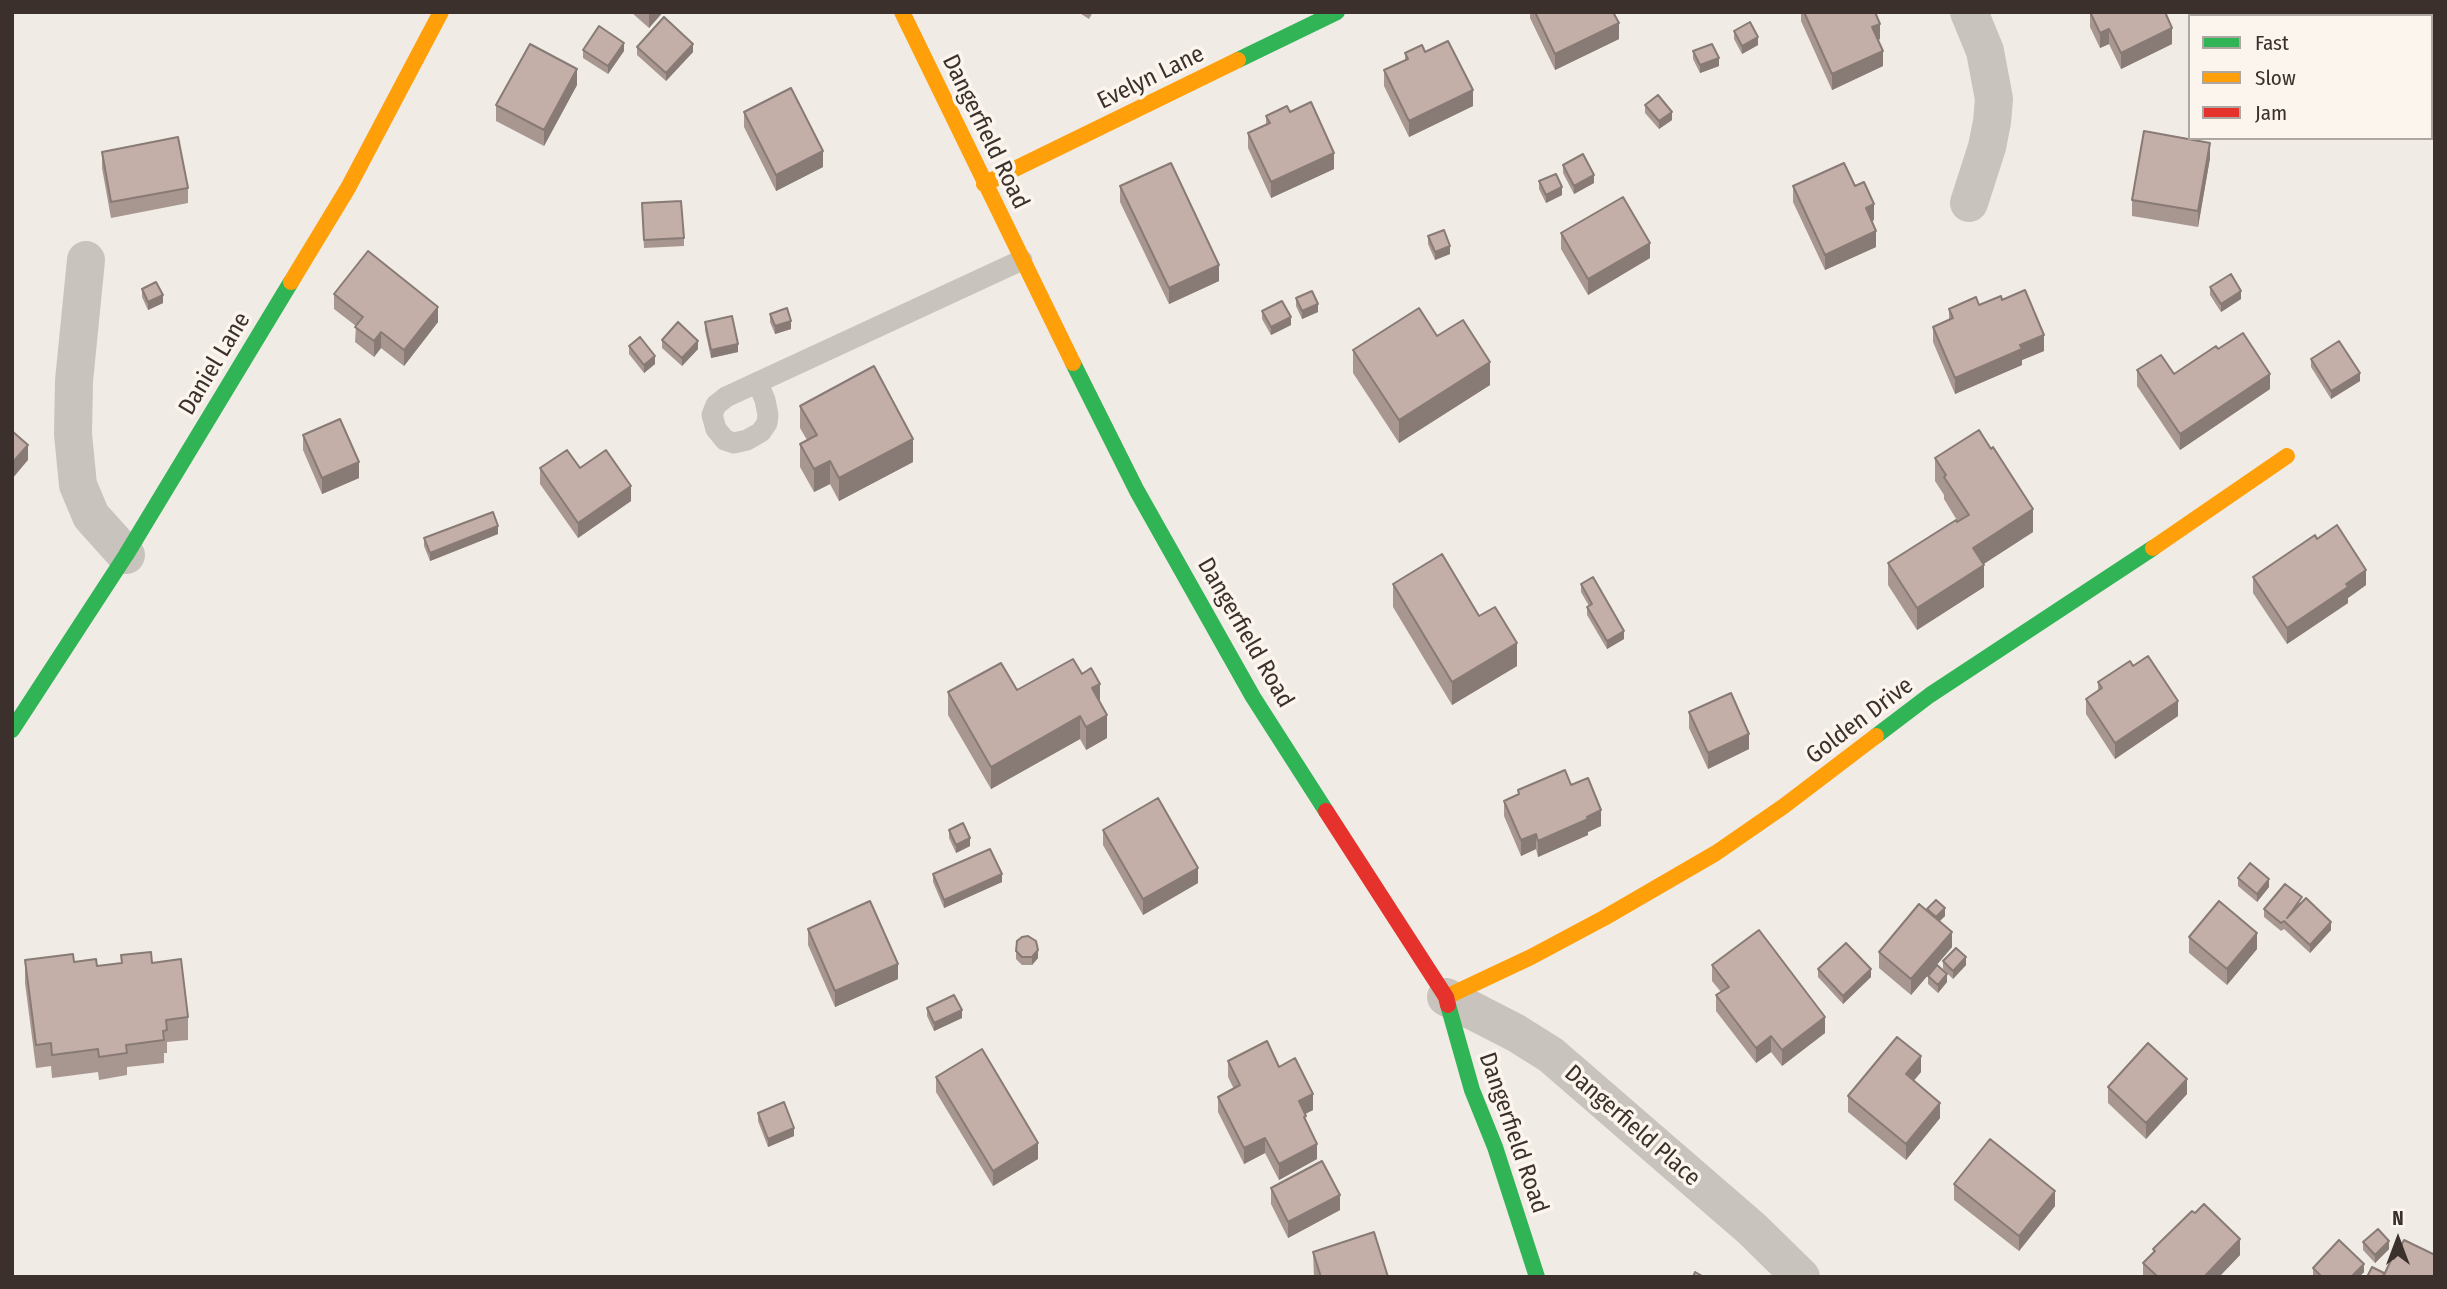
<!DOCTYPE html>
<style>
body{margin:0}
#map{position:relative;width:2447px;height:1289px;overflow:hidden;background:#f0ebe5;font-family:"Fira Sans Condensed",sans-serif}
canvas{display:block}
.frame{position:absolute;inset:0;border:14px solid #3b302b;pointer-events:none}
.legend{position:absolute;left:2188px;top:14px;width:245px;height:126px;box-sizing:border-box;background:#fbf5ee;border:2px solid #aea6a0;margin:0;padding:9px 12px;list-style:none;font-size:21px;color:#3b302b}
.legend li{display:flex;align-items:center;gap:14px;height:35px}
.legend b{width:35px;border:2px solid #aea6a0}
.north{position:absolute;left:2363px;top:1205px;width:70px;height:70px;-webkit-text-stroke:5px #fbf5ee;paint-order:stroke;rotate:0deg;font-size:19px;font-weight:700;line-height:28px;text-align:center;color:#3b302b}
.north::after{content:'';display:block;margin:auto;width:24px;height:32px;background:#3b302b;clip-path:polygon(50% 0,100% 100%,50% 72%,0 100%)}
</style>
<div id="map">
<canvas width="2447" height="1289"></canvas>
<div class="frame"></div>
<ul class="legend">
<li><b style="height:9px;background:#30b455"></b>Fast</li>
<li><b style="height:9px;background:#ff9f0a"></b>Slow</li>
<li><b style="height:9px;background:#e5322d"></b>Jam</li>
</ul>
<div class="north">N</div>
</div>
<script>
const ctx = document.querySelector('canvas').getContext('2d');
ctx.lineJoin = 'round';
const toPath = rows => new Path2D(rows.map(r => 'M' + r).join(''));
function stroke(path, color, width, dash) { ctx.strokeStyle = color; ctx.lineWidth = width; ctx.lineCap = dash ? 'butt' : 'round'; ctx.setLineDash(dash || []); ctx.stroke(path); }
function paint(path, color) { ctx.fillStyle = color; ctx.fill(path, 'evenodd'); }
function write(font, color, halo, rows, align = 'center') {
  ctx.font = font + ' "Fira Sans Condensed",sans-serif'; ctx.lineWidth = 7; ctx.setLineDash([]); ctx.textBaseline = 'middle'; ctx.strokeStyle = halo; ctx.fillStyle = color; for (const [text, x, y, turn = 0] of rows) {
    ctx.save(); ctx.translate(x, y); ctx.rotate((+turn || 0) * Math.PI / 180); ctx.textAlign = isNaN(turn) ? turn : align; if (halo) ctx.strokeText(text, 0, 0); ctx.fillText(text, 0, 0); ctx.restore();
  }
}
const lane = toPath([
 [758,383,765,400,768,415,767,423,761,432,747,440,734,443,725,440,716,429,712,415,716,405,726,397,1022,260]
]);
const street = toPath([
 [1969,12,1985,51,1994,99,1992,122,1987,147,1969,203],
 [86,260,74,381,73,434,78,485,91,516,126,555],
 [1446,997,1516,1033,1551,1055,1752,1229,1801,1277]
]);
const fast = toPath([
 [1238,60,1337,12],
 [1073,363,1137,491,1253,697,1326,811],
 [12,730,126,555,291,282],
 [1876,736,1930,695,2153,548],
 [1448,1005,1472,1090,1495,1147,1537,1277]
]);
const slow = toPath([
 [902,12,1073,363],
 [984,184,1238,60],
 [291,282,348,188,441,12],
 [2153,548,2287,456],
 [1446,997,1531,957,1604,918,1716,853,1784,806,1876,736]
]);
const jam = toPath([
 [1326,811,1446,997,1448,1005]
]);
const wall = toPath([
 [631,12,663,12,649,28],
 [1078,12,1093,12,1089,19],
 [1530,12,1613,12,1619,39,1555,70,1530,18],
 [1801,12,1875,12,1880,39,1878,40,1883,66,1832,90,1801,21],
 [2090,12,2172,44,2121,69,2109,44,2100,48,2090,27],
 [1734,31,1758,45,1742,54,1734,39],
 [637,47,693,52,666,81,637,55],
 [583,50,624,51,608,74,583,58],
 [1693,51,1719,66,1700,73,1693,59],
 [1425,52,1473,106,1409,137,1384,86,1384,70,1405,60,1405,53],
 [577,85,544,146,496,121,496,105],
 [1645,105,1672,120,1659,129,1645,113],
 [744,112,823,167,776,191,744,127],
 [1290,112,1334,169,1271,198,1248,148,1248,133,1266,124,1266,116],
 [102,152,188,188,188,203,111,218,102,168],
 [2210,158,2198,227,2132,216,2132,200],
 [1563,165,1594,183,1574,194,1563,173],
 [1539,181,1562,195,1546,203,1539,189],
 [1120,186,1219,281,1169,304,1120,202],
 [1793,186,1855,186,1874,220,1872,221,1876,247,1825,270,1793,202],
 [642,211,684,238,684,246,644,248],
 [1561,233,1650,258,1588,295,1561,249],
 [1428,236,1450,254,1435,260,1428,244],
 [2210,287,2241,299,2221,312,2210,295],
 [142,289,163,303,148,310,142,297],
 [334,294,438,322,404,366,381,348,374,357,355,342,356,326,334,309],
 [1296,298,1318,312,1302,319,1296,306],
 [2002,300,2044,351,2022,360,2022,365,1955,394,1933,342,1933,327,1949,320,1949,309,1979,305],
 [1262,311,1291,325,1271,335,1262,319],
 [770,314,791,329,775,334,770,322],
 [705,322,738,352,711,358,705,330],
 [1437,336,1490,385,1399,443,1353,373,1353,350],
 [662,340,698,349,682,366,662,348],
 [629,346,655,364,644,373,629,354],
 [2218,349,2270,389,2180,450,2137,386,2137,370,2174,374],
 [2311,359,2360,381,2331,399,2311,367],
 [800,406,913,462,839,501,830,484,814,492,800,467,800,444,807,440,800,428],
 [303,435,359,478,322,494,303,450],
 [1935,458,2033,532,1983,564,1984,587,1917,630,1888,585,1888,563,1958,522,1944,499,1944,495,1935,481],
 [540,468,580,468,631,501,578,538,540,484],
 [498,534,430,561,424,546,424,538],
 [2317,539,2366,585,2348,598,2348,603,2287,644,2253,593,2253,577],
 [1393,584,1479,616,1517,666,1452,705,1393,607],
 [1581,584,1624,639,1607,649,1587,615,1587,607,1589,606,1581,592],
 [2133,666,2178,716,2115,759,2086,714,2086,699,2098,690,2098,682],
 [1017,690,1100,703,1107,738,1086,750,1080,739,991,789,948,715,948,692],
 [1689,712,1749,749,1708,769,1689,728],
 [1571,785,1601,826,1588,832,1588,835,1538,857,1536,849,1521,856,1504,816,1504,801,1518,795,1518,790],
 [949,830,970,846,956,853,949,838],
 [1103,830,1198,883,1143,915,1103,845],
 [933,874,1002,882,944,908,933,882],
 [2238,878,2269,887,2257,902,2238,886],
 [2302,902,2331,930,2310,953,2284,929,2281,931,2264,917,2264,909],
 [1927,909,1945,916,1939,921,1952,947,1911,995,1879,968,1879,952,1927,911],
 [808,929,898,979,835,1007,808,945],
 [2189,937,2257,949,2227,985,2189,953],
 [1016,951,1038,958,1032,965,1022,965,1016,959],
 [25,960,74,962,97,966,152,963,188,1017,188,1040,167,1042,167,1053,164,1053,164,1063,127,1067,127,1075,99,1080,98,1072,52,1078,51,1066,36,1068,25,983],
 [1943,961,1966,965,1953,979,1943,969],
 [1712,965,1825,1033,1782,1066,1771,1052,1756,1063,1716,1011,1716,995,1721,992,1712,981],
 [1818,969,1871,977,1843,1004,1818,977],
 [1928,976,1947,982,1938,993,1928,984],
 [927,1008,962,1018,934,1031,927,1016],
 [1228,1061,1279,1067,1313,1110,1305,1114,1306,1122,1317,1159,1279,1180,1265,1153,1244,1164,1218,1112,1218,1097,1234,1089,1228,1077],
 [1921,1072,1914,1080,1940,1118,1906,1160,1848,1112,1848,1096],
 [936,1077,1038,1159,993,1186,936,1092],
 [2108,1087,2187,1094,2146,1139,2108,1103],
 [758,1113,794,1136,768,1147,758,1121],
 [1954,1184,2055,1206,2019,1251,1954,1200],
 [1271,1188,1340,1210,1288,1238,1271,1204],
 [2363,1242,2389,1249,2375,1263,2363,1250],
 [2153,1249,2240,1255,2219,1277,2143,1277,2143,1263,2153,1253],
 [1313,1252,1388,1277,1314,1277],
 [2313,1268,2364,1272,2359,1277,2314,1277,2313,1276]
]);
const shadedWall = toPath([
 [649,12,663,12,649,28],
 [1619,23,1619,39,1555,70,1555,54],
 [1880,24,1880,39,1872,43,1872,27],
 [2172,28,2172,44,2121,69,2121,53],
 [2109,29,2109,44,2100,48,2100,33],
 [1758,37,1758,45,1742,54,1742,46],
 [624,43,624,51,608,74,608,66],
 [693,44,693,52,666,81,666,73],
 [1883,51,1883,66,1832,90,1832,74],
 [1719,58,1719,66,1700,73,1700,65],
 [577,69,577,85,544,146,544,130],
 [1473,90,1473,106,1409,137,1409,121],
 [1672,112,1672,120,1659,129,1659,121],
 [2210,143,2210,158,2198,227,2198,211],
 [823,151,823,167,776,191,776,175],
 [1334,153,1334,169,1271,198,1271,182],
 [1594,175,1594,183,1574,194,1574,186],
 [1562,187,1562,195,1546,203,1546,195],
 [1874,204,1874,220,1866,224,1866,208],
 [1876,231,1876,247,1825,270,1825,255],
 [1650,243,1650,258,1588,295,1588,279],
 [1450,246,1450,254,1435,260,1435,252],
 [1219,265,1219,281,1169,304,1169,288],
 [2241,291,2241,299,2221,312,2221,304],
 [163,295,163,303,148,310,148,302],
 [1318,304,1318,312,1302,319,1302,311],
 [438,307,438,322,404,366,404,350],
 [1291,317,1291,325,1271,335,1271,327],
 [791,321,791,329,775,334,775,326],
 [381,332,381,348,374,357,374,341],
 [2044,335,2044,351,2022,360,2022,365,1955,394,1955,378,2020,345],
 [698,341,698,349,682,366,682,358],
 [738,344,738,352,711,358,711,350],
 [655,356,655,364,644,373,644,365],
 [1490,362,1490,385,1399,443,1399,420],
 [2360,373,2360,381,2331,399,2331,391],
 [2270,374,2270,389,2180,450,2180,434],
 [913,439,913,462,839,501,839,478],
 [28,445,28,460,12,479,12,463],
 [830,461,830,484,814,492,814,469],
 [359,462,359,478,322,494,322,478],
 [631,486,631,501,578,538,578,523],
 [2033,509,2033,532,1973,571,1973,548],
 [498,526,498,534,430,561,430,553],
 [1984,565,1984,587,1917,630,1917,608],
 [2366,570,2366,585,2348,598,2348,603,2287,644,2287,628],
 [1624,631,1624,639,1607,649,1607,641],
 [1517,643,1517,666,1452,705,1452,682],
 [1100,684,1100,706,1092,688],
 [2178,701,2178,716,2115,759,2115,743],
 [1107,715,1107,738,1086,750,1086,727],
 [1080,716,1080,739,991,789,991,767],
 [1749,734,1749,749,1708,769,1708,753],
 [1601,810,1601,826,1588,832,1588,835,1538,857,1538,841],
 [1536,834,1536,849,1521,856,1521,840],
 [970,838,970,846,956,853,956,845],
 [1198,868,1198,883,1143,915,1143,899],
 [1002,874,1002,882,944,908,944,900],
 [2269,879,2269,887,2257,902,2257,894],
 [1945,908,1945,916,1936,925,1936,917],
 [2331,922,2331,930,2310,953,2310,945],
 [1952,932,1952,947,1911,995,1911,979],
 [2257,933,2257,949,2227,985,2227,969],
 [1038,950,1038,958,1032,965,1032,957],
 [1966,957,1966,965,1953,979,1953,971],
 [898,964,898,979,835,1007,835,991],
 [1871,969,1871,977,1843,1004,1843,996],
 [1947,974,1947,982,1938,993,1938,985],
 [962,1010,962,1018,934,1031,934,1023],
 [1825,1017,1825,1033,1782,1066,1782,1050],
 [1771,1036,1771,1052,1756,1063,1756,1048],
 [1921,1056,1921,1072,1906,1090,1906,1074],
 [2187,1079,2187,1094,2146,1139,2146,1123],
 [1313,1094,1313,1110,1299,1117,1299,1101],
 [1940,1103,1940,1118,1906,1160,1906,1144],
 [794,1128,794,1136,768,1147,768,1139],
 [1265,1138,1265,1153,1244,1164,1244,1148],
 [1038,1143,1038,1159,993,1186,993,1171],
 [1317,1144,1317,1159,1279,1180,1279,1164],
 [2055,1191,2055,1206,2019,1251,2019,1236],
 [1340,1195,1340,1210,1288,1238,1288,1222],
 [2240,1239,2240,1255,2219,1277,2204,1277],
 [2389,1241,2389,1249,2375,1263,2375,1255],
 [2364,1264,2364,1272,2359,1277,2351,1277]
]);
const building = toPath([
 [1535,12,1613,12,1619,23,1555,54,1535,12],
 [1804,12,1875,12,1880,24,1872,27,1883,51,1832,74,1804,12],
 [2090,12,2165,12,2172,28,2121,53,2109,29,2100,33,2090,12],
 [664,17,693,44,666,73,637,47,664,17],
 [1750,22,1758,37,1742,46,1734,31,1750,22],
 [599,26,624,43,608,66,583,50,599,26],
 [1448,41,1473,90,1409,121,1384,70,1408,59,1405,53,1422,45,1425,52,1448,41],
 [530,44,577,69,544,130,496,105,530,44],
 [1712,44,1719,58,1700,65,1693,51,1712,44],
 [791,88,823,151,776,175,744,112,791,88],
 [1658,95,1672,112,1659,121,1645,105,1658,95],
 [1311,102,1334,153,1271,182,1248,133,1270,123,1266,116,1287,106,1290,112,1311,102],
 [2144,131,2210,143,2198,211,2132,200,2144,131],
 [178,137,188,188,111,202,102,152,178,137],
 [1583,154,1594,175,1574,186,1563,165,1583,154],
 [1171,163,1219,265,1169,288,1120,186,1171,163],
 [1844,163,1855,186,1864,182,1874,204,1866,208,1876,231,1825,255,1793,186,1844,163],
 [1556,174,1562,187,1546,195,1539,181,1556,174],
 [1623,197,1650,243,1588,279,1561,233,1623,197],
 [681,201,684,238,644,240,642,203,681,201],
 [1444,230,1450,246,1435,252,1428,236,1444,230],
 [368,251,438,307,404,350,381,332,374,341,355,327,363,317,334,294,368,251],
 [2231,274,2241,291,2221,304,2210,287,2231,274],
 [156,282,163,295,148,302,142,289,156,282],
 [2025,290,2044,335,2020,345,2022,349,1955,378,1933,327,1953,318,1949,309,1976,297,1979,305,2001,296,2002,300,2025,290],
 [1312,291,1318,304,1302,311,1296,298,1312,291],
 [1282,301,1291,317,1271,327,1262,311,1282,301],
 [787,308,791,321,775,326,770,314,787,308],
 [1419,308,1437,336,1463,320,1490,362,1399,420,1353,350,1419,308],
 [732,316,738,344,711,350,705,322,732,316],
 [678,322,698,341,682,358,662,340,678,322],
 [2243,333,2270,374,2180,434,2137,370,2161,355,2174,374,2216,346,2218,349,2243,333],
 [640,337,655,356,644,365,629,346,640,337],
 [2339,341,2360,373,2331,391,2311,359,2339,341],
 [874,366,913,439,839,478,830,461,814,469,800,444,817,435,800,406,874,366],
 [340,419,359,462,322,478,303,435,340,419],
 [1979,430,1991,449,1993,447,2033,509,1973,548,1984,565,1917,608,1888,563,1956,520,1957,522,1969,515,1944,477,1946,475,1935,458,1979,430],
 [12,431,28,445,12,463,12,431],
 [567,450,580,468,606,450,631,486,578,523,540,468,567,450],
 [493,512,498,526,430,553,424,538,493,512],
 [2337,525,2366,570,2346,584,2348,587,2287,628,2253,577,2315,535,2317,539,2337,525],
 [1442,554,1479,616,1495,607,1517,643,1452,682,1393,584,1442,554],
 [1593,577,1624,631,1607,641,1587,607,1592,604,1581,584,1593,577],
 [2148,656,2178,701,2115,743,2086,699,2102,688,2098,682,2130,661,2133,666,2148,656],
 [1073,659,1082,674,1091,668,1100,684,1092,688,1107,715,1086,727,1080,716,991,767,948,692,1001,663,1017,690,1073,659],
 [1731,693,1749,734,1708,753,1689,712,1731,693],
 [1565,770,1571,785,1588,778,1601,810,1587,817,1588,819,1538,841,1536,834,1521,840,1504,801,1519,794,1518,790,1565,770],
 [1158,798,1198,868,1143,899,1103,830,1158,798],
 [963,823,970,838,956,845,949,830,963,823],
 [990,849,1002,874,944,900,933,874,990,849],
 [2250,863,2269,879,2257,894,2238,878,2250,863],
 [2285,884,2302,897,2287,918,2306,898,2331,922,2310,945,2284,921,2281,923,2264,909,2285,884],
 [1936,900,1945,908,1936,917,1927,909,1936,900],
 [870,901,898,964,835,991,808,929,870,901],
 [2219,901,2257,933,2227,969,2189,937,2219,901],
 [1919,904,1952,932,1911,979,1879,952,1919,904],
 [1759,930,1825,1017,1782,1050,1771,1036,1756,1048,1716,995,1729,987,1712,965,1759,930],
 [1028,936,1036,941,1038,950,1032,957,1022,957,1016,951,1017,941,1022,937,1028,936],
 [1846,943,1871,969,1843,996,1818,969,1846,943],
 [1956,948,1966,957,1953,971,1943,961,1956,948],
 [151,952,152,963,181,959,188,1017,166,1020,167,1030,163,1031,164,1040,126,1045,127,1053,99,1057,98,1049,52,1055,51,1043,36,1045,25,960,73,954,74,962,96,959,97,966,122,963,121,955,151,952],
 [1937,965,1947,974,1938,985,1928,976,1937,965],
 [954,995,962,1010,934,1023,927,1008,954,995],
 [1897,1037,1921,1056,1906,1074,1940,1103,1906,1144,1848,1096,1897,1037],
 [1267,1041,1279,1067,1295,1058,1313,1094,1299,1101,1306,1116,1304,1117,1317,1144,1279,1164,1265,1138,1244,1148,1218,1097,1240,1085,1228,1061,1267,1041],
 [2148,1043,2187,1079,2146,1123,2108,1087,2148,1043],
 [982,1049,1038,1143,993,1171,936,1077,982,1049],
 [784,1102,794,1128,768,1139,758,1113,784,1102],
 [1990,1139,2055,1191,2019,1236,1954,1184,1990,1139],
 [1322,1161,1340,1195,1288,1222,1271,1188,1322,1161],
 [2204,1204,2240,1239,2204,1277,2158,1277,2143,1263,2155,1251,2153,1249,2192,1211,2195,1213,2204,1204],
 [2378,1229,2389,1241,2375,1255,2363,1242,2378,1229],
 [1374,1232,1388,1277,1321,1277,1313,1252,1374,1232],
 [2339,1240,2364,1264,2351,1277,2322,1277,2313,1268,2339,1240],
 [2404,1240,2435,1255,2435,1277,2383,1277,2392,1258,2394,1259,2404,1240],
 [2372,1267,2384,1273,2383,1277,2367,1277,2372,1267],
 [1695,1272,1704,1277,1693,1277,1695,1272]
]);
const streetNames = [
 ["Evelyn Lane",1151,78,-26],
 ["Dangerfield Road",985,132,64],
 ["Daniel Lane",215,364,-59],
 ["Dangerfield Road",1245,633,60],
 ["Golden Drive",1860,721,-37],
 ["Dangerfield Place",1632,1126,41],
 ["Dangerfield Road",1513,1133,71]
];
stroke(lane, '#c9c3be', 21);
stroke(street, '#c9c3be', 38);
stroke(fast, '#30b455', 16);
stroke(slow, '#ff9f0a', 16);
stroke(jam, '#e5322d', 16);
paint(wall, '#a89690');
paint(shadedWall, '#887a75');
paint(building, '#c3afa7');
stroke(building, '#887a75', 2);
write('24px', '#3b302b', '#fbf5ee', streetNames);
</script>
